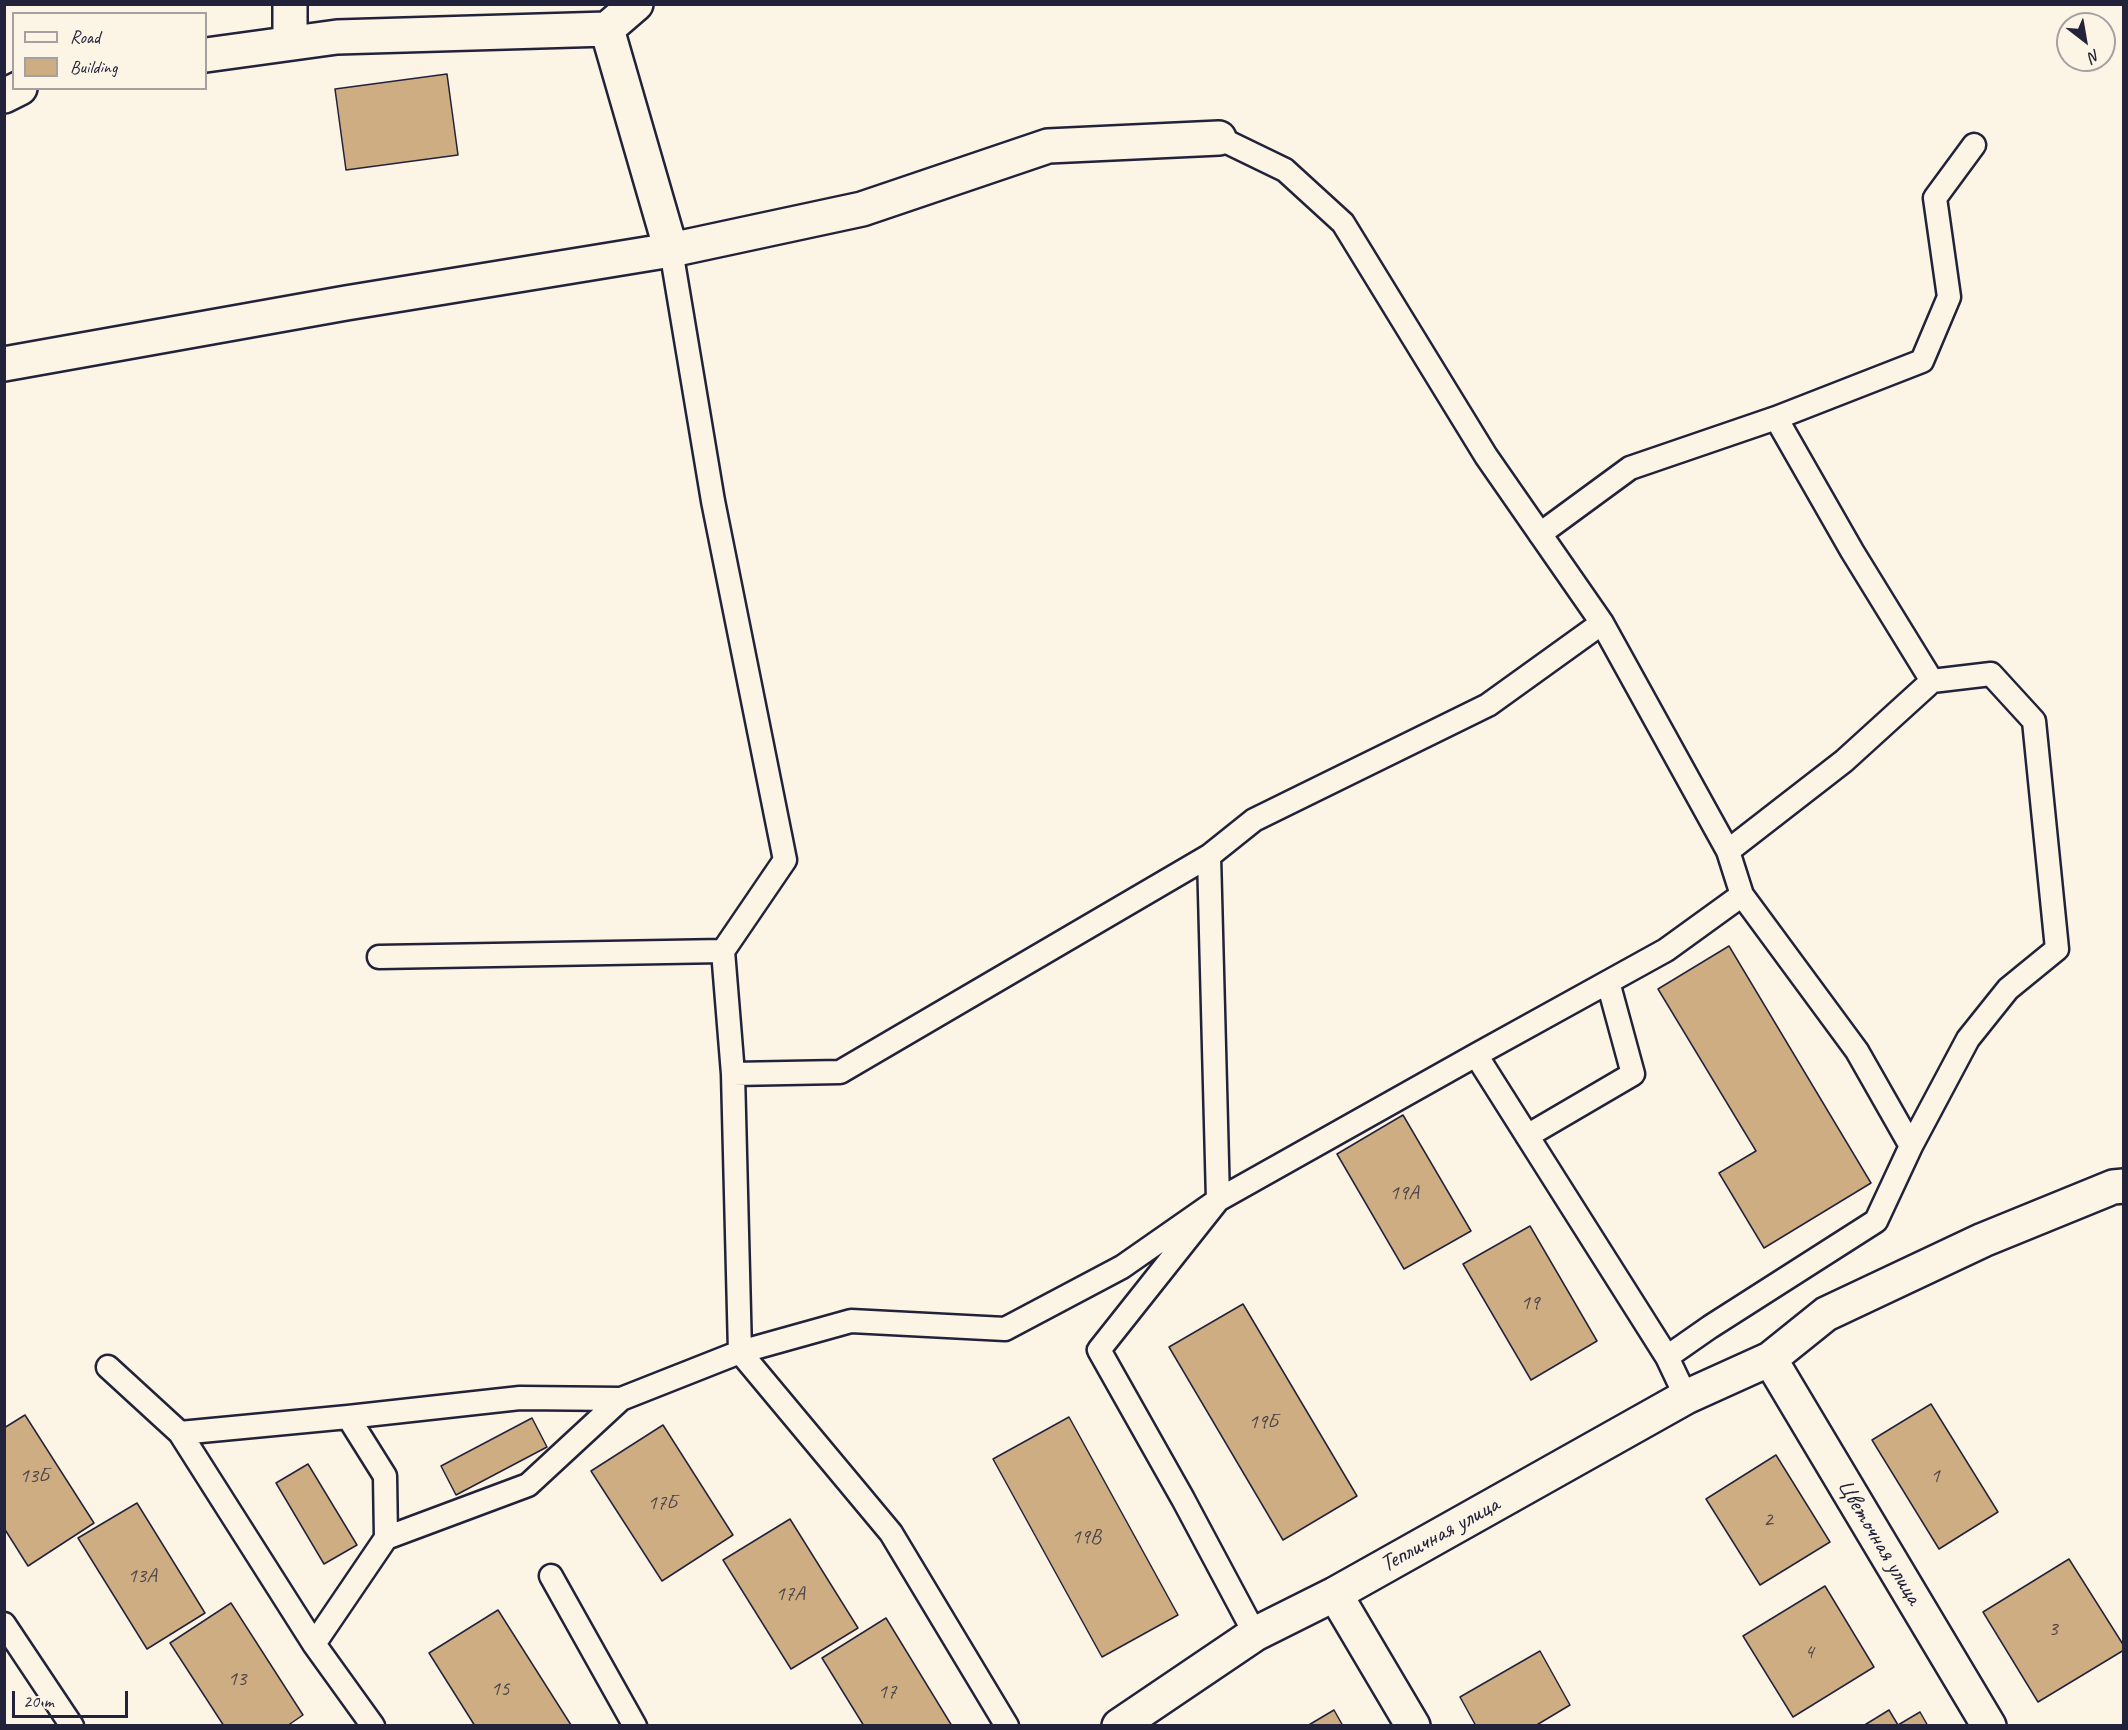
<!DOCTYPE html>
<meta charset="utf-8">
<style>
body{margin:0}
#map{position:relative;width:2128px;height:1730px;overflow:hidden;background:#fcf5e5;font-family:Caveat,sans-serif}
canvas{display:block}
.frame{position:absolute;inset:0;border:6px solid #22223b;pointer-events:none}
.legend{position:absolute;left:12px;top:12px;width:195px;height:78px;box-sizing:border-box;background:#fcf5e5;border:2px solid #a5a1a1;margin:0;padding:8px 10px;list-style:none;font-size:18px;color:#22223b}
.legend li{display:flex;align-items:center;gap:12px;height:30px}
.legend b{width:30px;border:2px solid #a5a1a1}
.north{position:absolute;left:2056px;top:12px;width:60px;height:60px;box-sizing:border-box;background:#fcf5e5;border:2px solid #a5a1a1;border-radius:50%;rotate:149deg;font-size:16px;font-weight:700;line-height:24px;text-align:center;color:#22223b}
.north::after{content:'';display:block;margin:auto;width:21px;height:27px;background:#22223b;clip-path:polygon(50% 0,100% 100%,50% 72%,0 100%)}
.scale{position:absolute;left:12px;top:1691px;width:116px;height:27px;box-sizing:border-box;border:3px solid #22223b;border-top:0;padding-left:8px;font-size:18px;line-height:21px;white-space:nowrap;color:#22223b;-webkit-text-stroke:4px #fcf5e5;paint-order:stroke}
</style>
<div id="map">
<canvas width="2128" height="1730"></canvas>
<div class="frame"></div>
<ul class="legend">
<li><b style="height:8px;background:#fcf5e5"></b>Road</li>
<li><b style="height:16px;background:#cdad81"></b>Building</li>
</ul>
<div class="north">N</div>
<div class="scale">20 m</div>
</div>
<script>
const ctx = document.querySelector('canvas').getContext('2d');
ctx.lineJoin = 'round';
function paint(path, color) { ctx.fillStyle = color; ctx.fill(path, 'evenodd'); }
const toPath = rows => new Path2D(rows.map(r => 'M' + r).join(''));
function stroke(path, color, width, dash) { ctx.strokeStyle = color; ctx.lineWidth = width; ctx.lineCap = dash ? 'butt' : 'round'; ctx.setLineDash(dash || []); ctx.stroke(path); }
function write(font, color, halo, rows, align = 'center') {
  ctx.font = font + ' Caveat,sans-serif'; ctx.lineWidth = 6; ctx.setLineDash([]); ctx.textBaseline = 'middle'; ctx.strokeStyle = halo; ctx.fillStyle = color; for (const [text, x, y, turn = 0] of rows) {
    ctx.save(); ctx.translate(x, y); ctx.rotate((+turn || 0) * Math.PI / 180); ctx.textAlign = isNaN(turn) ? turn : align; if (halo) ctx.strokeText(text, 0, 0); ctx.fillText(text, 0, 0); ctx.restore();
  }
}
const building = toPath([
 [447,74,458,155,346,170,335,89,447,74],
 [1729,946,1871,1183,1764,1248,1719,1173,1756,1151,1658,989,1729,946],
 [1403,1115,1471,1231,1404,1269,1337,1154,1403,1115],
 [1530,1226,1597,1341,1531,1380,1463,1264,1530,1226],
 [1243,1304,1357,1496,1283,1540,1169,1347,1243,1304],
 [1931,1404,1998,1512,1939,1549,1872,1440,1931,1404],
 [25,1415,94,1523,28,1566,4,1528,4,1428,25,1415],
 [1069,1417,1178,1615,1102,1657,993,1459,1069,1417],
 [532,1418,547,1447,456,1495,441,1466,532,1418],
 [663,1425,733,1535,662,1581,591,1471,663,1425],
 [1776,1455,1830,1542,1760,1585,1706,1499,1776,1455],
 [308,1464,357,1545,324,1564,276,1483,308,1464],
 [137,1503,205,1613,147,1649,78,1538,137,1503],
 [790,1519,858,1628,791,1669,723,1560,790,1519],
 [2069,1559,2124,1646,2124,1650,2038,1702,1983,1612,2069,1559],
 [1825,1586,1874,1667,1793,1717,1743,1636,1825,1586],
 [231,1603,303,1715,287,1726,224,1726,170,1643,231,1603],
 [498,1610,571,1725,571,1726,475,1726,429,1653,498,1610],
 [886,1618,952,1726,864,1726,822,1658,886,1618],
 [1540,1651,1570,1705,1535,1726,1476,1726,1460,1697,1540,1651],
 [1334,1710,1343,1726,1307,1726,1334,1710],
 [1889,1710,1898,1725,1920,1712,1928,1726,1863,1726,1889,1710]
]);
const service = toPath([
 [1219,138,1285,170,1343,223,1486,456,1602,623,1728,851,1742,895,1857,1051,1911,1146],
 [671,250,713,501,785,860,723,951,733,1074,740,1352,891,1533,1007,1726],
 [1540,534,1630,468,1776,418],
 [1932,681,1852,551,1776,418,1922,361,1949,297,1935,198,1974,145],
 [1209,856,1218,1200,1099,1350,1183,1499,1255,1634],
 [379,957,723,951],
 [1476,1055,1667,1357,1686,1397],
 [733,1074,840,1072,1209,856,1254,820,1488,705,1602,623],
 [1527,1136,1633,1074,1608,982],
 [1667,1357,1710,1327,1876,1221,1911,1146,1968,1039,2008,989,2057,949,2034,721,1991,674,1932,681,1844,761,1728,851],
 [108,1367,180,1433,314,1644,373,1726],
 [348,1417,385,1476,386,1538],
 [180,1433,348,1417,520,1398,621,1399],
 [551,1576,635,1726],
 [4,1624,72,1726],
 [314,1644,386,1538,528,1485,621,1399,740,1352,851,1321,1005,1329,1122,1267,1218,1200,1476,1055,1666,950,1742,895]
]);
const minor = toPath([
 [607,29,671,250],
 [290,43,290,4],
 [206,55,337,37,607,29,636,4],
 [4,96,20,88],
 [4,364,346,303,671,250,862,209,1048,146,1219,138],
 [1770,1359,1989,1726],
 [1335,1594,1413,1726],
 [1119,1726,1255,1634,1335,1594,1686,1397,1770,1359,1826,1314,1983,1240,2113,1187,2124,1186]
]);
const numberNames = [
 ["19А",1404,1193],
 ["19",1530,1303],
 ["19Б",1263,1422],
 ["13Б",34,1476],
 ["1",1935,1476],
 ["17Б",662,1503],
 ["2",1768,1520],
 ["19В",1086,1537],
 ["13А",142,1576],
 ["17А",790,1594],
 ["3",2053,1629],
 ["4",1809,1652],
 ["13",237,1679],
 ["15",500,1689],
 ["17",887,1692]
];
const streetNames = [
 ["Тепличная улица",1440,1535,-29],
 ["Цветочная улица",1879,1542,59]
];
paint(building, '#cdad81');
stroke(building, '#22223b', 1.5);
stroke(service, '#22223b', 27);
stroke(minor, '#22223b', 38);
stroke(service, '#fcf5e5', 22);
stroke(minor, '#fcf5e5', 33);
write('21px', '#4d454c', null, numberNames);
write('24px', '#22223b', '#fcf5e5', streetNames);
</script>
